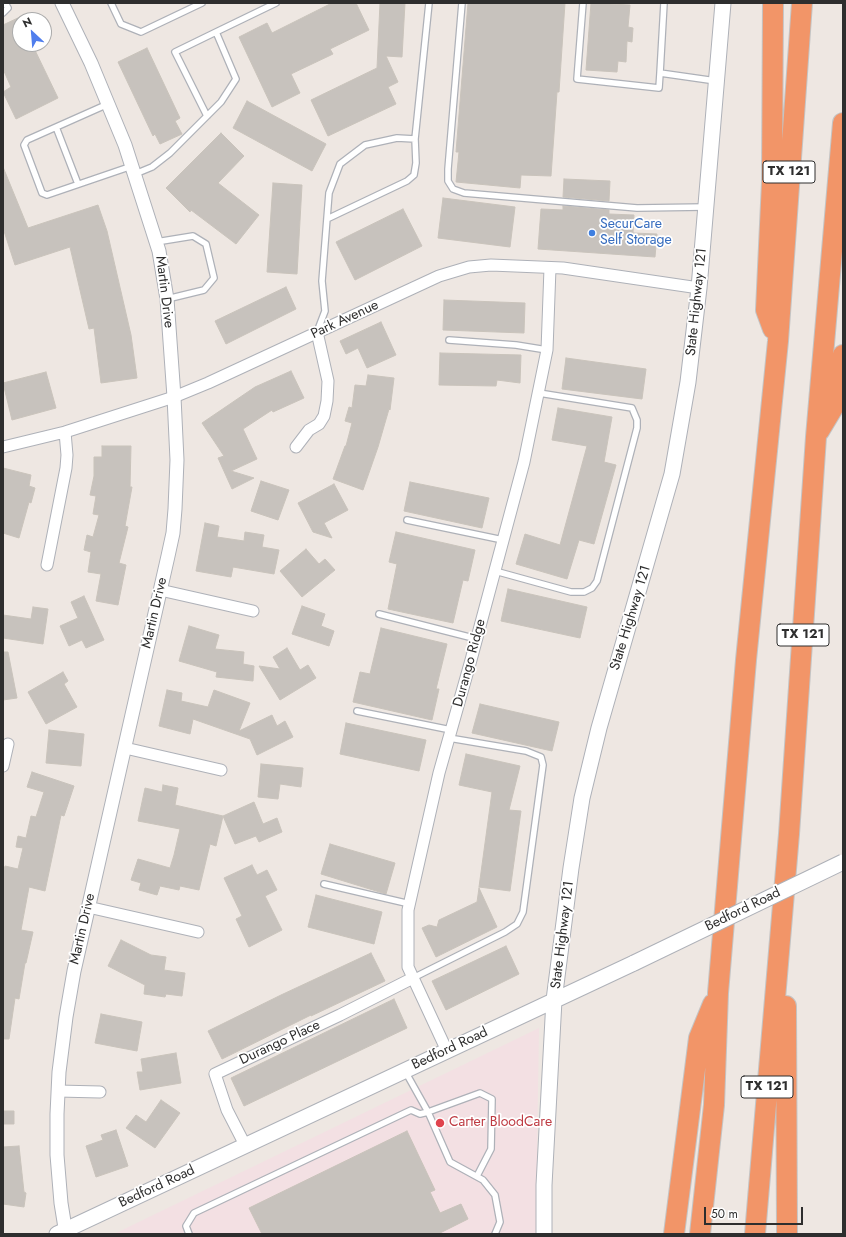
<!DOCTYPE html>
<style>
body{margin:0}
#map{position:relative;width:846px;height:1237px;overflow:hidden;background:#eee7e2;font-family:Jost,sans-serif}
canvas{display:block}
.frame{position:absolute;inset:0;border:4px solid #2e2e2e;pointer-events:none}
.north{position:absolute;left:12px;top:12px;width:40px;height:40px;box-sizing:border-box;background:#fff;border:1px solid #ababab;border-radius:50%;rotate:334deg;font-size:11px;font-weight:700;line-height:16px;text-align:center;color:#2e2e2e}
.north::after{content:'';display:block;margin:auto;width:14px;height:18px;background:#507eed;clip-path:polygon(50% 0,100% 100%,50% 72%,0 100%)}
.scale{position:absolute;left:704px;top:1207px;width:99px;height:18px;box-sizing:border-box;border:2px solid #2e2e2e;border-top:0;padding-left:5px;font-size:12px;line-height:14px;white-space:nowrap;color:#2e2e2e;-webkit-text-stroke:3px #fff;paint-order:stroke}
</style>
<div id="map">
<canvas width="846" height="1237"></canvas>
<div class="frame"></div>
<div class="north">N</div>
<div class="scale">50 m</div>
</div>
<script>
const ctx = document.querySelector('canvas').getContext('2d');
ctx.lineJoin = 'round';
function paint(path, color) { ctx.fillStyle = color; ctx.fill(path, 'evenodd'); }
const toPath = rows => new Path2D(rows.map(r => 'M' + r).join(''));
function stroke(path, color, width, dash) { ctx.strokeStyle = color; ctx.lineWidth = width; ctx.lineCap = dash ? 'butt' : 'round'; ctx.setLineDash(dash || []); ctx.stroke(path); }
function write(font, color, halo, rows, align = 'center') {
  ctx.font = font + ' Jost,sans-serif'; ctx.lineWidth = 3.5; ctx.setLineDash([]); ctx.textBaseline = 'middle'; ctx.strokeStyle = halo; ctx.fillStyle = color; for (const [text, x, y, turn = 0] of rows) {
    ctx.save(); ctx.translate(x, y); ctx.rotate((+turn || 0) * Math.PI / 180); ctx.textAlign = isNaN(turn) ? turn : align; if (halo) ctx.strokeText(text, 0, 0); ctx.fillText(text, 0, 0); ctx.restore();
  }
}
const medical = toPath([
 [539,1028,536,1218,537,1234,114,1234]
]);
const building = toPath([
 [332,3,356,3,369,30,330,49,333,54,291,74,300,93,272,107,239,37,267,23,272,33,332,3],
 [380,3,405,3,402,57,386,56,398,82,388,87,396,104,328,136,311,100,377,68,380,3],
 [468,3,565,3,559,92,557,92,551,176,521,175,520,188,456,182,459,152,456,152,468,3],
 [591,3,630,5,628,27,633,28,632,42,627,41,626,62,618,61,617,72,586,70,591,3],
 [20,17,20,44,32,44,58,98,16,119,3,92,11,87,3,69,3,25,20,17],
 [147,48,180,118,175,121,182,134,160,144,155,134,153,136,118,62,147,48],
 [247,101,326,144,312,171,233,128,247,101],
 [221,133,244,156,218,183,259,215,236,244,191,210,190,212,166,188,221,133],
 [3,167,28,228,98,205,107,231,131,335,137,378,101,383,94,328,89,329,70,247,15,265,3,228,3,167],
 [564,179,610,181,609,201,563,197,564,179],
 [273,183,302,185,297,274,267,272,273,183],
 [443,198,515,207,510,247,438,238,443,198],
 [563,206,609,210,609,214,634,215,633,233,657,234,655,257,538,249,541,209,563,210,563,206],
 [403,209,422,246,355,280,336,242,403,209],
 [286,287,296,309,226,344,215,321,286,287],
 [444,300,525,303,524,333,443,330,444,300],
 [381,322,396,355,367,368,358,348,346,354,340,341,381,322],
 [440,353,521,355,520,383,497,380,496,386,439,385,440,353],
 [566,358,646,369,642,399,562,389,566,358],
 [291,371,304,398,273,412,272,410,243,429,257,459,231,471,254,478,232,489,218,458,224,456,202,423,255,387,291,371],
 [46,372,56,408,12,420,3,383,46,372],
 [368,375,394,378,390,410,389,409,378,447,363,490,333,479,345,446,346,446,352,423,345,421,349,407,352,408,355,385,366,386,368,375],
 [558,408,612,417,604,462,616,465,594,544,579,540,567,579,516,564,525,534,560,545,587,446,552,440,558,408],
 [102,446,131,446,130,487,132,487,125,526,128,527,119,563,126,565,118,605,96,601,101,574,88,572,91,552,84,550,87,535,93,537,99,515,93,514,96,496,90,495,94,476,94,457,102,457,102,446],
 [3,468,31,475,29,486,35,488,31,503,29,502,19,538,3,533,3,468],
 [261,481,289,490,278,520,251,511,261,481],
 [410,482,489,498,482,528,404,511,410,482],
 [334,484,348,510,324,523,332,538,313,532,298,503,334,484],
 [205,523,219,526,217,537,244,541,245,532,264,535,262,547,279,550,274,574,233,567,231,577,196,571,205,523],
 [396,532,475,550,468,581,463,580,453,623,388,609,397,564,389,562,396,532],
 [306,549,319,564,325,559,335,570,302,597,280,571,306,549],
 [508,589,587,607,580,638,501,621,508,589],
 [84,596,104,640,86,648,82,640,69,646,60,626,78,618,71,602,84,596],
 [302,606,325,614,321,626,334,631,329,646,292,634,302,606],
 [33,607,48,609,43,644,3,638,3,615,31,619,33,607],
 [189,626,219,635,215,649,244,652,243,664,254,666,253,681,216,677,217,672,179,661,189,626],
 [381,628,447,644,436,689,439,689,432,720,353,702,360,672,370,674,381,628],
 [287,648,300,670,308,665,316,678,280,700,259,666,280,669,273,657,287,648],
 [3,652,8,652,17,698,3,700,3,652],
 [63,672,68,681,64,684,77,707,46,724,28,692,63,672],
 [167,690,182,693,181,701,208,707,214,690,250,703,239,731,272,715,277,726,285,721,293,737,257,755,250,739,193,719,190,734,159,726,167,690],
 [480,704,559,722,552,751,472,733,480,704],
 [346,723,426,740,419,771,340,754,346,723],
 [49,730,84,734,81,766,46,763,49,730],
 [466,754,520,766,509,810,521,811,510,891,479,887,492,792,459,785,466,754],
 [261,764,303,768,301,787,280,784,278,799,258,797,261,764],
 [32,772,74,786,64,816,61,815,45,891,29,887,21,930,33,932,26,963,25,963,19,999,15,998,9,1039,3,1039,3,874,5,866,18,869,23,848,16,847,18,836,26,838,31,816,36,817,44,792,27,787,32,772],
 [163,785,178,788,175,805,223,816,254,802,263,824,277,818,282,832,259,842,256,836,235,844,223,816,216,846,210,844,199,890,180,886,179,890,160,886,157,895,139,890,141,883,131,880,138,859,170,868,174,855,180,829,138,821,145,788,162,792,163,785],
 [330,844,395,863,386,894,321,874,330,844],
 [252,865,257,875,267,870,277,890,265,896,282,930,249,947,236,919,242,916,224,878,252,865],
 [479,888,497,927,436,957,422,928,429,925,437,927,439,920,477,902,479,888],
 [316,895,382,912,374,944,308,927,316,895],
 [121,940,151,955,166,957,164,970,185,973,182,996,166,994,165,997,144,994,145,985,108,966,121,940],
 [506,946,519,974,446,1010,432,981,506,946],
 [371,953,385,981,311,1016,311,1015,222,1059,208,1031,281,995,371,953],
 [394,999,407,1028,244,1106,231,1078,394,999],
 [101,1014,142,1022,137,1051,95,1043,101,1014],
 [176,1053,181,1083,140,1090,137,1072,143,1072,141,1059,176,1053],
 [161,1100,180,1113,155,1148,126,1128,136,1115,146,1122,161,1100],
 [3,1111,14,1111,14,1124,3,1124,3,1111],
 [116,1130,128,1166,96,1177,86,1146,103,1140,101,1135,116,1130],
 [407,1131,435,1190,430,1192,440,1213,461,1204,468,1219,438,1234,262,1234,249,1208,407,1131],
 [19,1146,24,1192,26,1193,24,1207,3,1204,3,1147,19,1146]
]);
const service = toPath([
 [111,3,121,24,141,32,202,3],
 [462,3,448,169,448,181,453,189,464,193,637,208,705,207],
 [583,3,577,79,659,88,660,73,716,81],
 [3,13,8,8,5,3],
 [660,73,664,3],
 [108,104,27,140,24,145,42,193,47,195,132,166],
 [207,116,175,52,216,32],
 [56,127,78,184],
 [135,174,152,167,170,153,221,102,236,79,216,32,276,3],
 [327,219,407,181,414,175,416,163,415,139],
 [156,242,193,236,206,244,214,278,204,290,167,299],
 [317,332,325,311,322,281,329,193,340,164,365,145,397,138,415,139,429,3],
 [449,340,516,345,547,350],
 [407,520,503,540],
 [495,571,571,592,584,592,592,588,597,581,637,428,637,420,632,408,539,393],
 [379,614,477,639],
 [357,711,451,730],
 [324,884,410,904],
 [413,978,505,932,517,924,523,912,543,765,541,757,526,751,449,738],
 [405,1071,428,1112,450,1162,483,1180,495,1195,500,1222,495,1234],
 [189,1234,186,1226,194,1213,411,1110,420,1114,428,1112,480,1093,492,1099,491,1149,477,1176]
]);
const minor = toPath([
 [3,447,65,432,174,397,208,383,439,276,469,267,491,265,563,268,699,288],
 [296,447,309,430,319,424,324,416,327,401,328,381,317,332],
 [47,565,66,468,67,455,65,432],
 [160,590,253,611],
 [125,748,221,770],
 [3,766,8,744],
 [88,907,198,932],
 [447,1051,408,967,408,910,439,773,471,660,524,462,547,350,550,268],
 [58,1091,100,1092],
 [245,1145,227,1110,215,1074,340,1015,413,978]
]);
const tertiary = toPath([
 [62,3,91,63,125,145,159,251,167,299,174,397,177,460,175,509,173,533,168,556,74,971,66,1017,59,1072,57,1114,57,1155,61,1203,66,1234]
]);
const secondary = toPath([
 [57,1234,634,963],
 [544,1234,544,1185,554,1000,571,868,582,798,599,728,672,474,688,382,699,288,723,3]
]);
const motorway = toPath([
 [773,3,772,182,766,310,773,329],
 [819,431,837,401,843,355],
 [786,1006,787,1234],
 [674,1234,699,1038,713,1004],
 [700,1234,714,1105,718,993,746,660,778,341,802,3],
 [755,1234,789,834,816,437,843,123]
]);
const secondaryBridge = toPath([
 [634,963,843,862]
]);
const markers = [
 [592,233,4,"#3f7fe0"],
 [440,1123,5,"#e0444e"]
];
const shields = [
 [789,172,52],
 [803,635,52],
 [767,1087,52]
];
const shieldNames = [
 ["TX 121",789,172],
 ["TX 121",803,635],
 ["TX 121",767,1087]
];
const shopNames = [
 ["SecurCare",600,225],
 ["Self Storage",600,241]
];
const streetNames = [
 ["Martin Drive",164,292,83],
 ["State Highway 121",697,302,-84],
 ["Park Avenue",345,320,-25],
 ["Martin Drive",155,613,-77],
 ["State Highway 121",631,618,-73],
 ["Durango Ridge",470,663,-75],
 ["Bedford Road",743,910,-26],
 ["Martin Drive",83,929,-77],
 ["State Highway 121",563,935,-83],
 ["Durango Place",280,1043,-25],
 ["Bedford Road",450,1049,-25],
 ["Bedford Road",157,1187,-25]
];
const healthNames = [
 ["Carter BloodCare",449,1123]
];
paint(medical, '#f3e0e3');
paint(building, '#c7c2bd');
stroke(building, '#c9c3bb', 1);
stroke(service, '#aeb1b8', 8);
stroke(minor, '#aeb1b8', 13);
stroke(tertiary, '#aeb1b8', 15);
stroke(secondary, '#aeb1b8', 17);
stroke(motorway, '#c4c4c4', 22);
stroke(service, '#fff', 5.5);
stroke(minor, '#fff', 11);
stroke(tertiary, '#fff', 13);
stroke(secondary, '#fff', 15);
stroke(motorway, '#f29568', 20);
stroke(secondaryBridge, '#aeb1b8', 17, []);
stroke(secondaryBridge, '#fff', 15);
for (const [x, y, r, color] of markers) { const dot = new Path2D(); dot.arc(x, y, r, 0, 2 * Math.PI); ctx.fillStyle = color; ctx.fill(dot); stroke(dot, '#fff', 1.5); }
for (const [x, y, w] of shields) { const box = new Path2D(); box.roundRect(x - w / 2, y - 11, w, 22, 3); ctx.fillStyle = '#fff'; ctx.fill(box); stroke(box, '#2e2e2e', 1); }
write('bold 13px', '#2e2e2e', null, shieldNames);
write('14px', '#366cbe', '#fff', shopNames, 'left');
write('14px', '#2e2e2e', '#fff', streetNames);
write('14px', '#be3a42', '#fff', healthNames, 'left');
</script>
